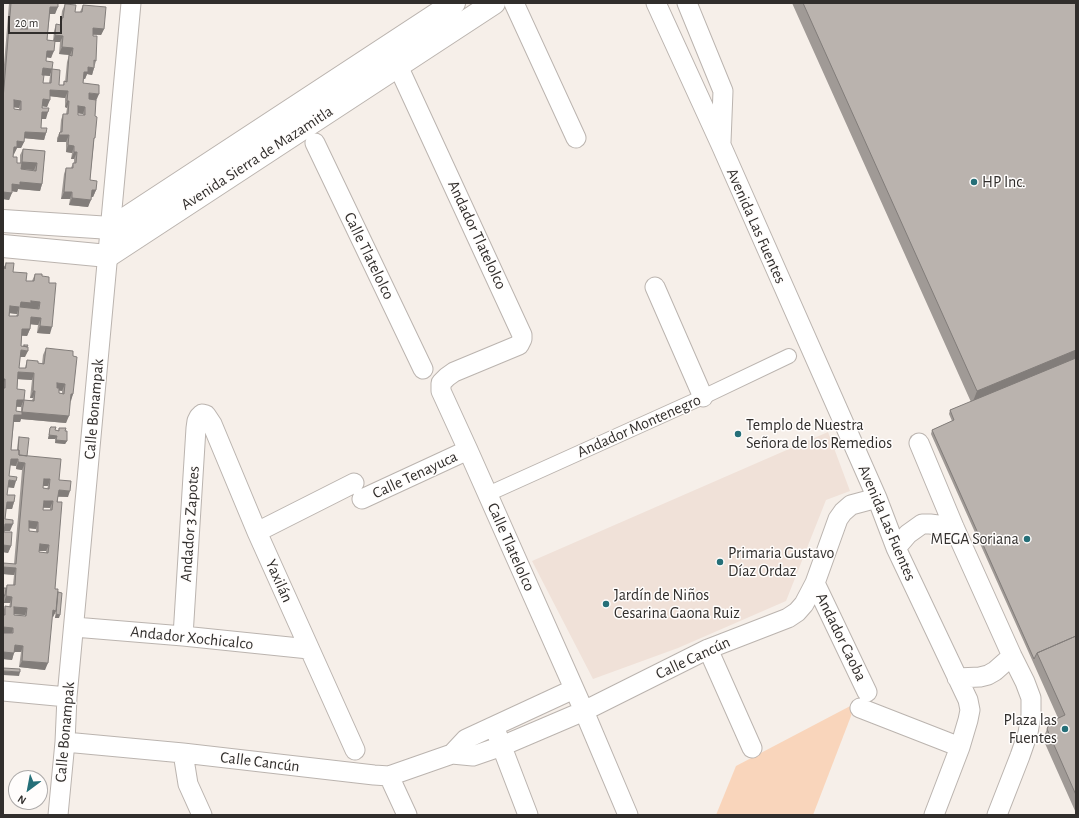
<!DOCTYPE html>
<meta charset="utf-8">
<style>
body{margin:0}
#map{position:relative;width:1079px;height:818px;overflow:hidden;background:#f6efe9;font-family:"Alegreya Sans",sans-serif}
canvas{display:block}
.frame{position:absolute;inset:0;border:4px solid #312e2c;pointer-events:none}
.north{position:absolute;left:8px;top:770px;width:40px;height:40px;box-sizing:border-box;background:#fffdfc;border:1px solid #adaaa9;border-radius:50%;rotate:212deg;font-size:11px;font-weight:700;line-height:16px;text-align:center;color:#312e2c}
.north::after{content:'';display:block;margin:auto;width:14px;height:18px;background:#256f78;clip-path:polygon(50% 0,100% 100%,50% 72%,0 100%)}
.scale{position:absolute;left:8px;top:16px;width:54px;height:18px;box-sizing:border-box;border:2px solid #312e2c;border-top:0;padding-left:5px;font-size:12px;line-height:14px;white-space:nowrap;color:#312e2c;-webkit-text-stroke:3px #fffdfc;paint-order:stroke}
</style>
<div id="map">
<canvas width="1079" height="818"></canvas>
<div class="frame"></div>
<div class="north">N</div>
<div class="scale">20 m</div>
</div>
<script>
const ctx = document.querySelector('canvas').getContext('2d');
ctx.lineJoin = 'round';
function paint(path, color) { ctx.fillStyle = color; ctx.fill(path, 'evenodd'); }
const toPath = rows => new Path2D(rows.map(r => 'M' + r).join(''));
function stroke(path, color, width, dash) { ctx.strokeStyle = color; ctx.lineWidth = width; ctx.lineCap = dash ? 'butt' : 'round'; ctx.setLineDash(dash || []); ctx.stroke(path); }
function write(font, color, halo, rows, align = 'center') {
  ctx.font = font + ' "Alegreya Sans",sans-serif'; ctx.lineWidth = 3; ctx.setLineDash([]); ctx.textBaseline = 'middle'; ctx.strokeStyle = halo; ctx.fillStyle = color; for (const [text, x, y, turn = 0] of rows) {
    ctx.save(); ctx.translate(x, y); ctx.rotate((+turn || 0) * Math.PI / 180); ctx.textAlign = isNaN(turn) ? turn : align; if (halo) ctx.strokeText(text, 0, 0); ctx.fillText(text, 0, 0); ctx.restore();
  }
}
const built = toPath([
 [828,432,850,491,826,500,786,601,678,648,593,679,532,561]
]);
const green = toPath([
 [856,703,813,815,716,815,736,766]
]);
const pedestrian = toPath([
 [488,494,703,397,789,356]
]);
const minor = toPath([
 [514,3,576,138],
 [656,3,721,145,877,498,896,548,968,700,970,710,968,720,960,747,934,815],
 [687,3,723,91,721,142],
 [392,53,522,335,522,339,519,345,454,372,447,377,441,383,441,391,468,450,584,711,628,815],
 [315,143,423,369],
 [655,287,703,397],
 [919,443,954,527,1012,656,1025,682,1031,698,1031,715,1028,733,1020,756,997,815],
 [362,499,468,450],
 [257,532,354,483],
 [896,548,908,534,922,524,930,524,954,527],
 [815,583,867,692],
 [74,627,183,636,309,649],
 [183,636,196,428,197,421,199,417,202,414,206,415,212,424,257,532,355,750],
 [708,649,752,748],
 [957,678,980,677,988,675,995,671,1012,656],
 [3,691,67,697],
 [860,708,960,747],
 [497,734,528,815],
 [65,742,183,753,374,775,389,776,452,754,473,756,502,746,584,711,708,649,788,618,797,612,804,604,815,583,838,519,843,512,851,505,877,498],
 [183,753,188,784,202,815],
 [452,754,466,739,574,689],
 [389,776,407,815],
 [58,815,65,742,67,697,131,3]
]);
const tertiary = toPath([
 [3,221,111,228,454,3],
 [3,246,108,256,494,3]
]);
const wall = toPath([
 [9,3,58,3,55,14,50,14,47,40,53,41,54,31,56,24,60,25,61,20,62,11,65,4,75,12,80,12,83,5,104,29,101,35,93,35,96,61,92,75,87,74,85,79,84,79,83,83,96,101,95,116,94,142,90,180,96,190,93,197,91,197,88,207,69,205,70,199,61,199,64,174,66,168,71,168,73,163,74,163,74,159,71,159,72,153,66,152,66,142,57,142,57,138,60,132,61,120,63,114,66,114,67,108,65,107,65,98,50,96,47,107,42,106,46,119,41,119,41,128,46,133,44,140,24,138,24,142,21,148,17,148,14,154,13,157,17,163,20,163,20,155,23,149,45,151,42,184,40,191,18,189,17,192,12,191,9,200,3,199,3,77],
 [55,42,60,42,59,54,70,55,69,55,67,62,65,82,64,81,63,85,59,85,52,69,50,76,49,83,43,83,42,75,50,76,46,61,46,57,51,58],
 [14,107,19,108,19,110,14,109],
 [78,113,83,114,83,115,78,115],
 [21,169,34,170,34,171],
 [792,3,1076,3,1076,813,1043,739,1047,729,1058,718,931,434,932,430,952,421,949,414,950,410,971,402],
 [6,263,13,272,26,281,32,281,35,274,42,276,49,283,50,334,37,333,38,325,30,324,30,329,27,336,22,336,21,346,23,346,24,345,25,357,20,357,19,368,25,368,27,360,38,363,42,364,43,355,46,348,73,356,73,394,70,401,66,423,21,419,20,422,14,422,11,450,17,450,18,440,19,437,27,456,59,480,68,497,58,497,55,589,57,595,58,592,59,618,55,618,56,611,53,617,52,617,45,670,19,667,21,652,14,652,12,660,3,659,3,613,5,606,9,607,10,603,4,603,4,598,3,598,7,585,13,585,14,575,3,574,3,563,14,564,22,470,16,469,16,466,10,465,9,476,14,488,8,487,7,495,14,502,12,509,6,509,5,519,10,531,4,531,4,532,11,546,8,553,3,552,3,267,4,267],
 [10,313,17,314,16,316,9,316],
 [18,379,32,380,30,398,33,398,32,400,24,400,21,406,21,412,16,411,16,407,21,407,17,389],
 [59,390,62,391,62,393,59,393],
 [43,486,48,486,47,489,43,488],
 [43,508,50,508,50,510,43,510],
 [29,528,36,529,36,532,29,531],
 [39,551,46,551,46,553,39,552],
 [14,614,25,615,25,616,14,615],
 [50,428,58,431,59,428,65,431,67,441,65,444,55,443,55,439,48,439]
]);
const shadedWall = toPath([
 [50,7,58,7,55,14,48,14],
 [23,22,28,22,26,29,22,29,20,34,18,34],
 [93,28,104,29,101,35,91,34],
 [55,35,63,36,60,42,53,42],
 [62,47,73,48,70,55,59,54],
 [47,51,54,51,51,58,45,57],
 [88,67,94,68,92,75,87,74,85,79,82,78,84,72],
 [43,68,52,69,50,76,40,75],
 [50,90,68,91,65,98,48,96],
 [89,93,99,94,96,101,87,100],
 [43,99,50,100,47,107,41,106],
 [14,100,21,101,19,108,12,107],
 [67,101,69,101,67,108,65,107],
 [78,106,85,107,83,114,76,113],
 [42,112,48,112,46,119,39,119],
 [25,132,46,133,44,140,22,138],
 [59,135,69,135,66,142,57,142],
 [17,141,24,142,21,148,17,148,14,154,12,153,14,147],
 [68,145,74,146,72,153,66,152],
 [74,152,77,152,74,159,71,159],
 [22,162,37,163,34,170,19,169],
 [20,182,42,184,40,191,18,189,17,192,10,191,12,184],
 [92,190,96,190,93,197,89,197],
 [3,192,12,193,9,200,3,199],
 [64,192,72,192,70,199,61,199],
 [72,198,91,200,88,207,69,205],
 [31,301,40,302,38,309,19,307,17,314,8,313,10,306,21,302],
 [31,317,41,318,38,325,28,324],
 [40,326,52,327,50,334,37,333],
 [22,329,30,329,27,336,20,335],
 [21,350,28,351,25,357,18,357],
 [1076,350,1076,361,972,404,977,391],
 [18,372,34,373,32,380,16,379],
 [3,379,5,379,3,386],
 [57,383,65,384,62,391,55,390],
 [33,391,35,391,33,398,30,398],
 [71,394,73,394,71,401,68,401],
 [17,400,24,400,21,407,14,406],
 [22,412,69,416,66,423,21,419,20,422,12,422,14,415],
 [49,435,57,436,55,439,48,439],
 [56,440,67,441,65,444,55,443],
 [11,459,18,459,16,466,8,465],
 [18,462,25,463,22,470,16,469],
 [44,479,50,479,48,486,41,486],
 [9,480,16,481,14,488,6,487],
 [59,490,70,491,68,497,56,496],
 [44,501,53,501,50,508,41,507],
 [7,502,14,502,12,509,4,509],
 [29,521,38,522,36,529,27,528],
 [5,524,13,524,10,531,3,531],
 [40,544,49,545,46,551,38,551],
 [3,545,11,546,8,553,3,552],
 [3,567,16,568,14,575,3,574],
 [3,595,5,595,4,598,3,598],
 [6,596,12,597,10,603,4,603],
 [14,607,27,608,25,615,12,614],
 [53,610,56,611,53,617,50,617],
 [56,614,60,615,59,618,55,618],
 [3,627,13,628,11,635,3,634],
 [15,645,23,646,21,652,12,652],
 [3,652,14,653,12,660,3,659],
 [22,661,48,663,45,670,19,667],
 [3,671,20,672,19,676,3,675]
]);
const building = toPath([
 [11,3,58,3,58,7,50,7,47,40,55,41,54,51,47,51,46,61,53,62,52,69,43,68,42,75,44,75,43,83,51,83,52,69,60,70,59,85,64,85,64,81,67,82,69,55,72,56,73,48,62,47,63,36,55,35,56,24,61,25,62,18,63,18,65,4,76,5,75,12,82,12,83,5,106,7,104,29,93,28,93,36,97,36,96,61,94,60,94,68,88,67,88,72,84,72,83,83,99,85,99,94,89,93,89,99,96,100,95,116,97,117,95,138,94,138,90,180,97,181,96,190,92,190,91,200,72,198,72,192,64,192,66,168,73,168,73,163,76,163,77,152,74,152,74,146,68,145,69,135,59,135,60,132,62,132,63,114,68,114,69,101,67,101,68,91,50,90,50,100,43,99,42,108,49,108,48,112,42,112,41,128,47,128,46,133,25,132,24,142,17,141,17,147,14,147,13,157,17,157,17,163,22,163,21,169,36,171,37,163,22,162,23,149,45,151,42,184,20,182,20,185,12,184,12,193,3,192,3,99,11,3],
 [23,22,28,22,28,29,20,29,21,27,23,27,23,22],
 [14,100,21,101,21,110,14,109,14,100],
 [78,106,85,107,85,115,78,115,78,106],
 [803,3,1076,3,1076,350,977,391,803,3],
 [6,263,14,263,13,272,27,273,26,281,34,281,35,274,42,274,42,276,49,277,49,283,56,283,52,327,40,326,41,318,31,317,30,329,22,329,21,346,28,347,28,351,21,350,19,368,26,368,27,360,38,361,38,363,44,364,46,348,73,351,73,356,77,357,73,394,71,394,69,416,22,412,24,400,34,401,35,391,33,391,34,373,18,372,17,389,25,390,24,400,17,400,16,411,22,412,22,415,14,415,11,450,19,450,19,455,61,459,59,480,71,481,70,491,59,490,57,502,62,502,55,589,58,589,56,611,53,610,48,663,22,661,23,646,15,645,14,653,3,652,3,633,13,633,13,628,3,627,3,632,3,615,5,615,5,606,11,607,12,597,6,596,7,585,15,585,16,568,3,567,3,563,16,564,25,463,18,462,18,459,11,459,9,476,17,477,16,481,9,480,7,495,15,495,14,502,7,502,5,519,13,520,13,524,5,524,4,532,12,532,11,546,3,545,3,388,5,388,5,379,3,379,3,267,5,267,5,269,6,263],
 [31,301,40,302,39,309,20,307,21,302,31,303,31,301],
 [10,306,19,307,18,316,9,316,10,306],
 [57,383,65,384,64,394,59,393,59,388,57,388,57,383],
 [44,479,50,479,49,489,43,488,44,479],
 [44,501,53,501,52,510,43,510,44,501],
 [29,521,38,522,38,532,29,531,29,521],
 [40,544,49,545,48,553,39,552,40,544],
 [14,607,27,608,26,616,14,615,14,607],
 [24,345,28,345,27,347,24,346,24,345],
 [1076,358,1076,636,1037,653,1034,659,932,430,954,420,950,410,1076,358],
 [51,427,56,427,55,430,59,431,59,428,66,428,65,431,67,431,67,441,56,440,57,436,49,435,50,428,51,427],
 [19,437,29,438,27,456,19,455,19,450,18,450,19,437],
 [3,588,6,588,5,595,3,595,3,588],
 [58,592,62,593,60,615,56,614,58,592],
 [1076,636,1076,795,1047,729,1050,722,1065,715,1037,653,1076,636],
 [3,668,20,669,20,672,3,671,3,668]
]);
const markers = [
 [974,182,4,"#256f78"],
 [738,434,4,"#256f78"],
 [1027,539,4,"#256f78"],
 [720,562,4,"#256f78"],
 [606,604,4,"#256f78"],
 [1065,729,4,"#256f78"]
];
const streetNames = [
 ["Avenida Sierra de Mazamitla",257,158,-33],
 ["Avenida Las Fuentes",756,226,66],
 ["Andador Tlatelolco",477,235,65],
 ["Calle Tlatelolco",369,256,64],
 ["Calle Bonampak",94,409,-85],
 ["Andador Montenegro",639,426,-24],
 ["Calle Tenayuca",415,475,-25],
 ["Avenida Las Fuentes",887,523,67],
 ["Andador 3 Zapotes",190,524,-86],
 ["Calle Tlatelolco",511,547,66],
 ["Yaxilán",279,581,66],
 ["Andador Caoba",841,637,64],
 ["Andador Xochicalco",192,638,6],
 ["Calle Cancún",693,658,-25],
 ["Calle Bonampak",65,732,-85],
 ["Calle Cancún",260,762,7]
];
const poiNames = [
 ["HP Inc.",982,182],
 ["Templo de Nuestra",746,425],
 ["Señora de los Remedios",746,443],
 ["MEGA Soriana",1019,539,"right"],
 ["Primaria Gustavo",728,553],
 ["Díaz Ordaz",728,571],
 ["Jardín de Niños",614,595],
 ["Cesarina Gaona Ruiz",614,613],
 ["Plaza las",1057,720,"right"],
 ["Fuentes",1057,738,"right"]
];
paint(built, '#f0e1d8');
paint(green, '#f9d5bb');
stroke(pedestrian, '#bbb4af', 16);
stroke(minor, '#bbb4af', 21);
stroke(tertiary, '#bbb4af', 24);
stroke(pedestrian, '#fff', 14);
stroke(minor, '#fff', 19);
stroke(tertiary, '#fff', 22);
paint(wall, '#a09a96');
paint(shadedWall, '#827d7a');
paint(building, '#bab3ae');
stroke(building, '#827d7a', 1);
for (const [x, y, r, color] of markers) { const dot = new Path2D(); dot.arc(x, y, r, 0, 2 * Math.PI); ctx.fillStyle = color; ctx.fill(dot); stroke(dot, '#fffdfc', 1.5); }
write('16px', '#312e2c', '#fffdfc', streetNames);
write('16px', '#312e2c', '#fffdfc', poiNames, 'left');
</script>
